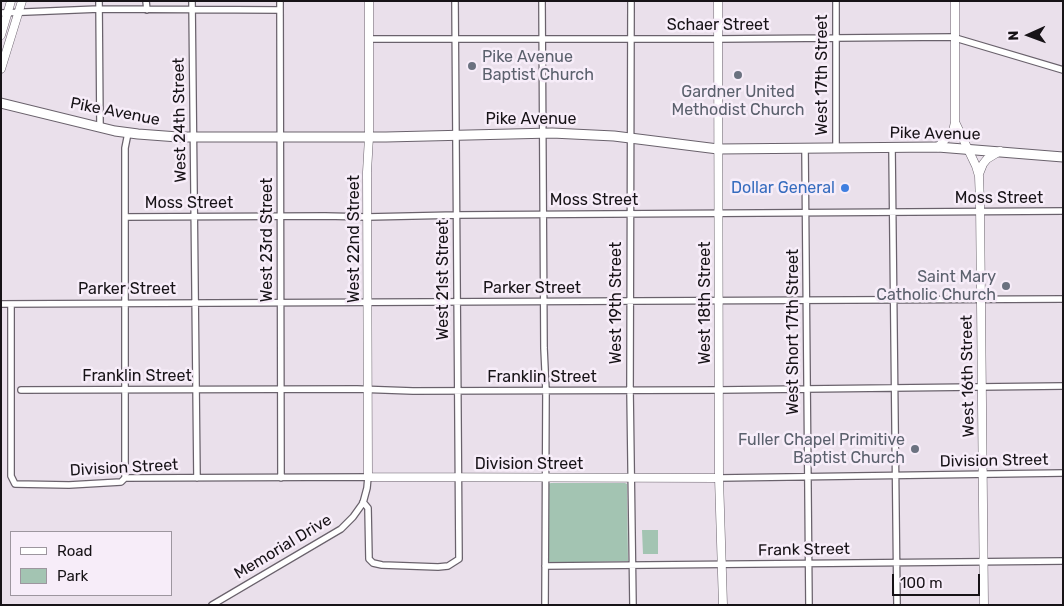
<!DOCTYPE html>
<style>
body{margin:0}
#map{position:relative;width:1064px;height:606px;overflow:hidden;background:#eae0eb;font-family:Rubik,sans-serif}
canvas{display:block}
.frame{position:absolute;inset:0;border:2px solid #171317;pointer-events:none}
.legend{position:absolute;left:10px;top:531px;width:162px;height:65px;box-sizing:border-box;background:#f7edf9;border:1px solid #9d969f;margin:0;padding:6px 9px;list-style:none;font-size:15px;color:#171317}
.legend li{display:flex;align-items:center;gap:10px;height:25px}
.legend b{width:25px;border:1px solid #9d969f}
.north{position:absolute;left:1004px;top:10px;width:50px;height:50px;-webkit-text-stroke:4px #f7edf9;paint-order:stroke;rotate:268deg;font-size:14px;font-weight:700;line-height:20px;text-align:center;color:#171317}
.north::after{content:'';display:block;margin:auto;width:18px;height:22px;background:#171317;clip-path:polygon(50% 0,100% 100%,50% 72%,0 100%)}
.scale{position:absolute;left:892px;top:574px;width:88px;height:22px;box-sizing:border-box;border:2px solid #171317;border-top:0;padding-left:6px;font-size:15px;line-height:18px;white-space:nowrap;color:#171317;-webkit-text-stroke:4px #f7edf9;paint-order:stroke}
</style>
<div id="map">
<canvas width="1064" height="606"></canvas>
<div class="frame"></div>
<ul class="legend">
<li><b style="height:6px;background:#fff"></b>Road</li>
<li><b style="height:14px;background:#a3c4b2"></b>Park</li>
</ul>
<div class="north">N</div>
<div class="scale">100 m</div>
</div>
<script>
const ctx = document.querySelector('canvas').getContext('2d');
ctx.lineJoin = 'round';
function paint(path, color) { ctx.fillStyle = color; ctx.fill(path, 'evenodd'); }
const toPath = rows => new Path2D(rows.map(r => 'M' + r).join(''));
function stroke(path, color, width, dash) { ctx.strokeStyle = color; ctx.lineWidth = width; ctx.lineCap = dash ? 'butt' : 'round'; ctx.setLineDash(dash || []); ctx.stroke(path); }
function write(font, color, halo, rows, align = 'center') {
  ctx.font = font + ' Rubik,sans-serif'; ctx.lineWidth = 5; ctx.setLineDash([]); ctx.textBaseline = 'middle'; ctx.strokeStyle = halo; ctx.fillStyle = color; for (const [text, x, y, turn = 0] of rows) {
    ctx.save(); ctx.translate(x, y); ctx.rotate((+turn || 0) * Math.PI / 180); ctx.textAlign = isNaN(turn) ? turn : align; if (halo) ctx.strokeText(text, 0, 0); ctx.fillText(text, 0, 0); ctx.restore();
  }
}
const green = toPath([
 [551,483,625,483,627,484,628,561,551,563,548,561,548,484],
 [642,530,658,530,658,554,643,554]
]);
const street = toPath([
 [99,1,100,127],
 [146,1,147,10],
 [192,1,197,478],
 [280,1,281,478],
 [542,1,544,348,546,391,545,605],
 [631,1,630,390,633,605],
 [836,1,836,148],
 [1,13,99,9,280,10],
 [369,39,718,39,952,37,1063,70],
 [805,148,809,605],
 [892,148,897,605],
 [125,217,325,216,367,217,457,215,1063,211],
 [1,304,1063,299],
 [11,304,11,476,15,484,69,485,121,482,125,478,368,477,367,488,363,503,353,517,341,529,212,605],
 [21,390,357,389,413,391,719,390,1063,386],
 [125,478,125,148,128,133],
 [719,478,1063,473],
 [363,502,368,508,369,559,373,563,382,565,438,567,448,566,459,559,455,1],
 [545,566,1063,561]
]);
const secondary = toPath([
 [369,1,369,137,367,172,368,477,719,478],
 [718,1,719,478,723,605],
 [955,1,955,122,976,166,979,176,980,203,984,605],
 [1,35,11,1],
 [1,69,22,1],
 [938,147,953,131,955,122],
 [979,174,983,164,987,159,1000,151]
]);
const primary = toPath([
 [1,103,115,131,138,134,178,137,386,137,552,133,614,136,718,149,938,147,1063,157]
]);
const markers = [
 [472,66,5,"#6b7280"],
 [738,75,5,"#6b7280"],
 [845,188,5,"#3f7fe0"],
 [1006,286,5,"#6b7280"],
 [915,449,5,"#6b7280"]
];
const streetNames = [
 ["Schaer Street",718,25],
 ["West 17th Street",822,75,-90],
 ["Pike Avenue",115,112,11],
 ["Pike Avenue",531,119],
 ["West 24th Street",180,120,-91],
 ["Pike Avenue",935,134,1],
 ["Moss Street",999,198],
 ["Moss Street",594,200],
 ["Moss Street",189,203],
 ["West 22nd Street",354,239,-90],
 ["West 23rd Street",267,240,-90],
 ["West 21st Street",443,280,-90],
 ["Parker Street",532,288],
 ["Parker Street",127,289],
 ["West 19th Street",616,303,-90],
 ["West 18th Street",705,303,-90],
 ["West Short 17th Street",793,332,-90],
 ["Franklin Street",137,376],
 ["West 16th Street",968,376,-91],
 ["Franklin Street",542,377],
 ["Division Street",994,461,-1],
 ["Division Street",529,464],
 ["Division Street",124,468,-3],
 ["Memorial Drive",283,547,-31],
 ["Frank Street",804,550,-1]
];
const worshipNames = [
 ["Pike Avenue",482,57,"left"],
 ["Baptist Church",482,75,"left"],
 ["Gardner United",738,92,"center"],
 ["Methodist Church",738,110,"center"],
 ["Saint Mary",996,277],
 ["Catholic Church",996,295],
 ["Fuller Chapel Primitive",905,440],
 ["Baptist Church",905,458]
];
const shopNames = [
 ["Dollar General",835,188]
];
paint(green, '#a3c4b2');
stroke(street, '#6a626c', 8);
stroke(secondary, '#6a626c', 9);
stroke(primary, '#6a626c', 11);
stroke(street, '#fff', 5.5);
stroke(secondary, '#fff', 8);
stroke(primary, '#fff', 9);
for (const [x, y, r, color] of markers) { const dot = new Path2D(); dot.arc(x, y, r, 0, 2 * Math.PI); ctx.fillStyle = color; ctx.fill(dot); stroke(dot, '#f7edf9', 2); }
write('16px', '#171317', '#f7edf9', streetNames);
write('16px', '#5b616d', '#f7edf9', worshipNames, 'right');
write('16px', '#366cbe', '#f7edf9', shopNames, 'right');
</script>
